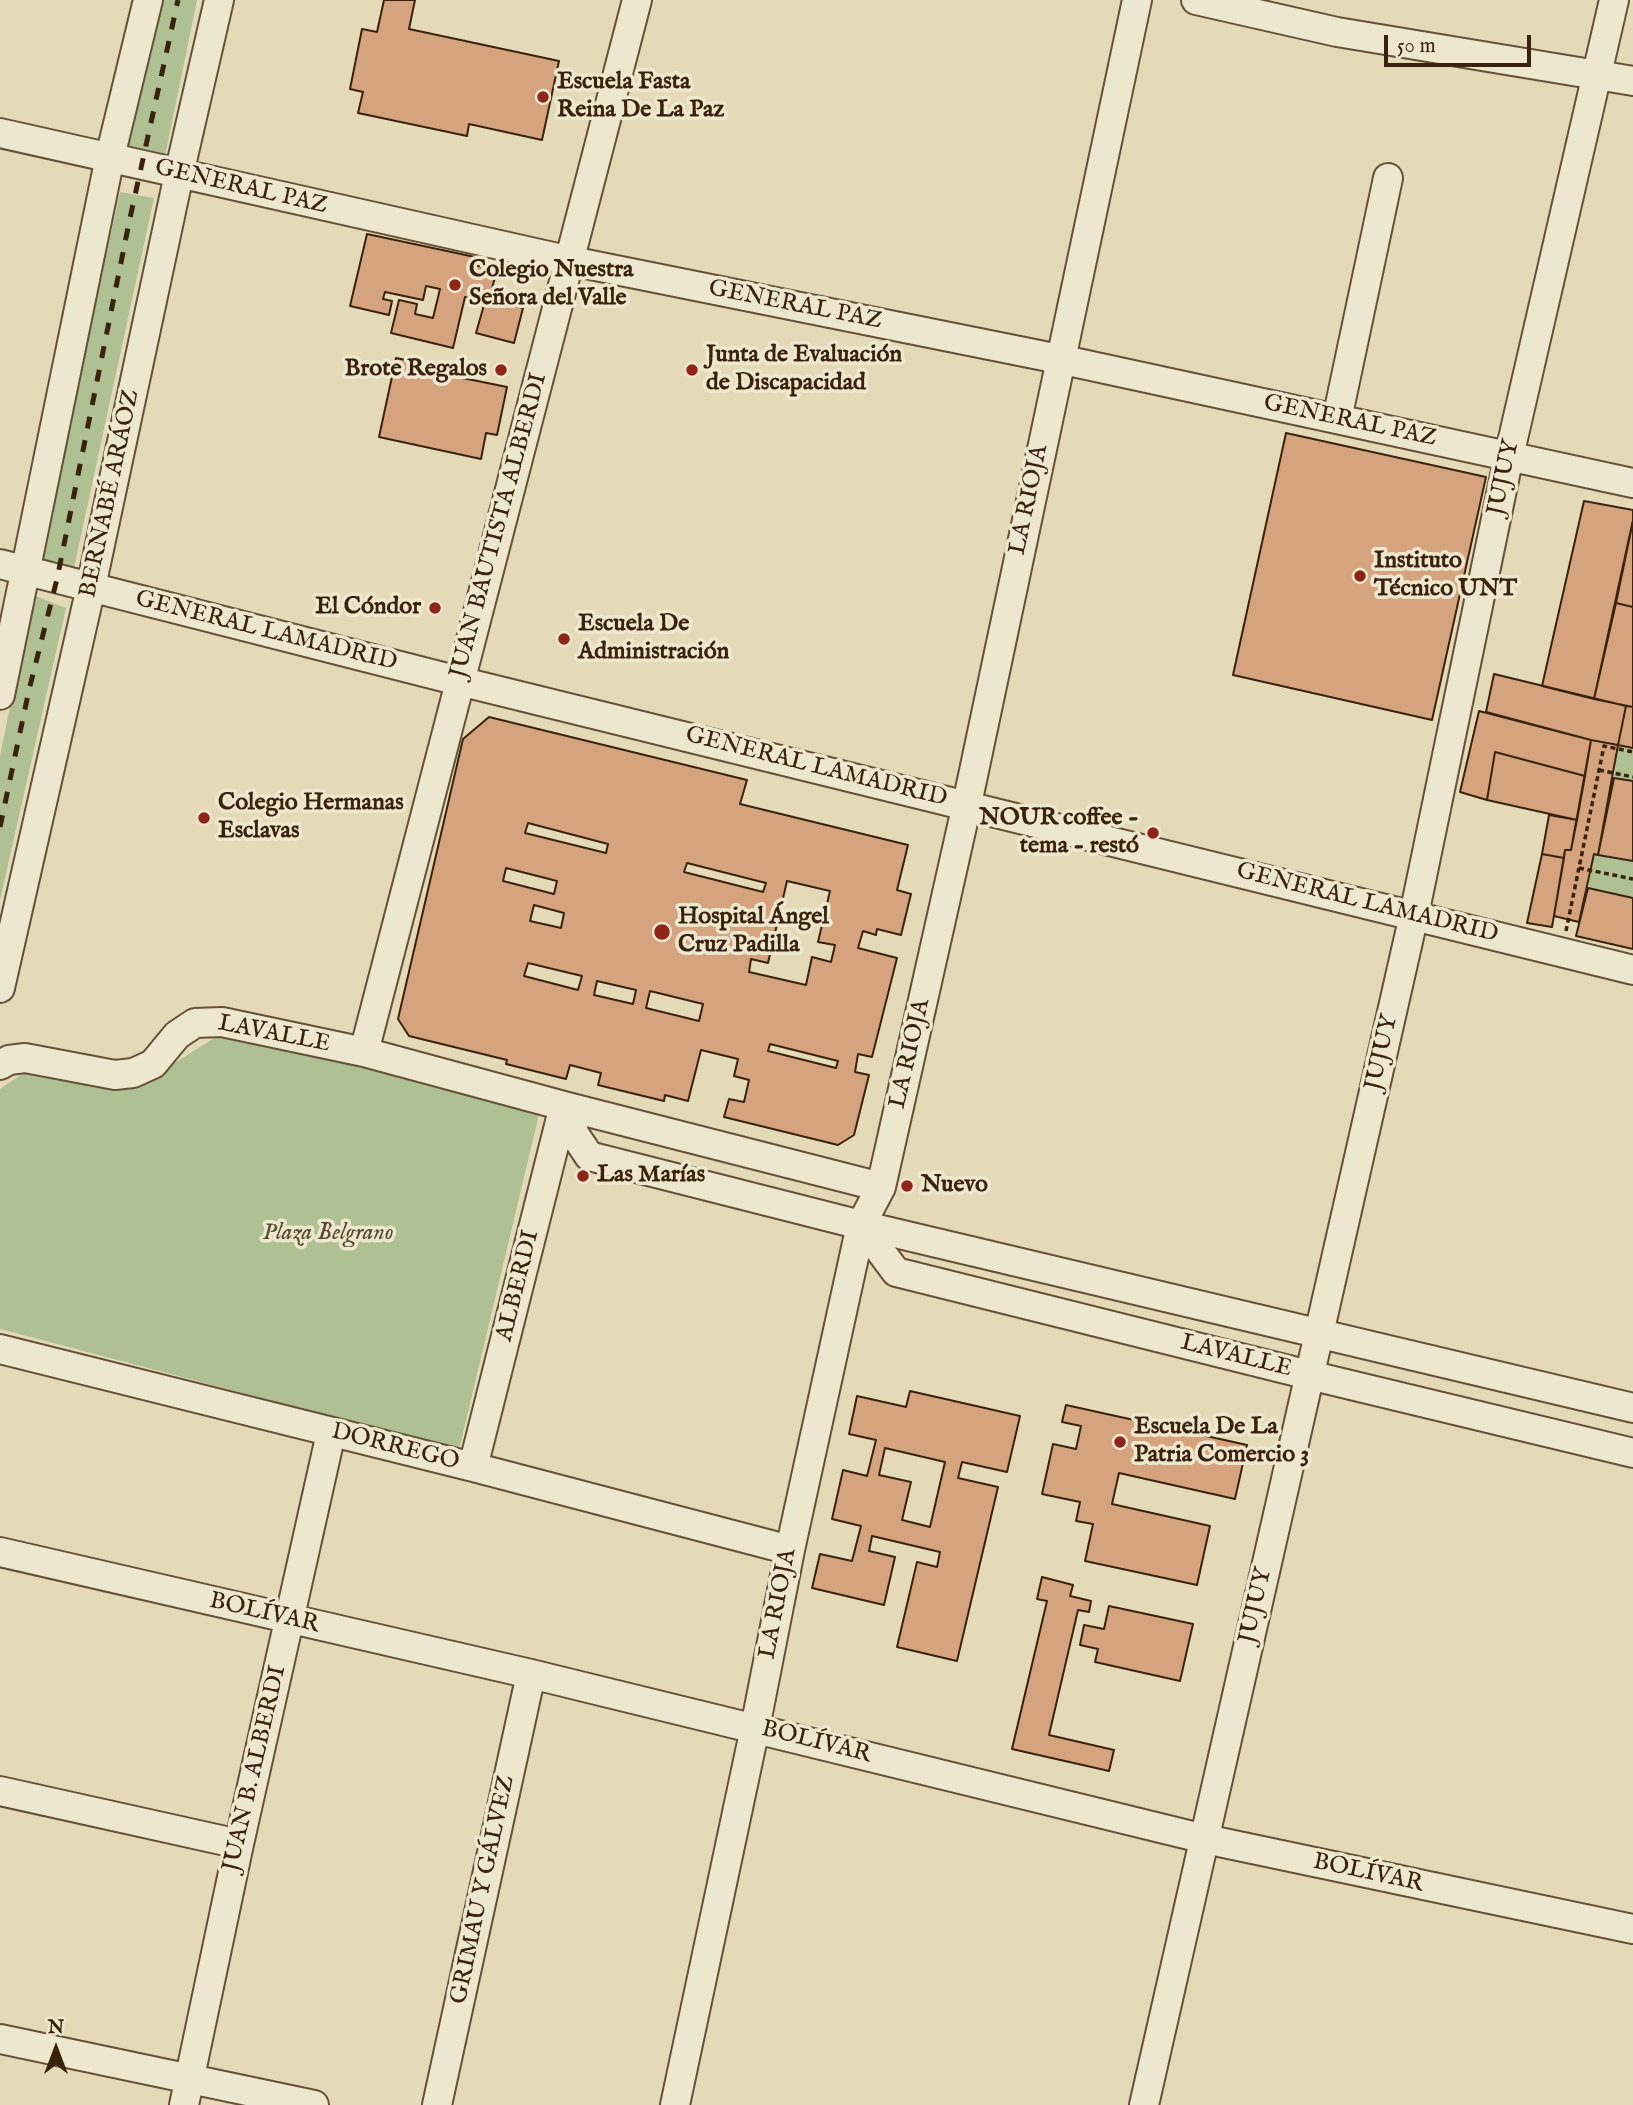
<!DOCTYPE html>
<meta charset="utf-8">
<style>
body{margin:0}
#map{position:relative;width:1633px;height:2105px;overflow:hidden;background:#e5dab7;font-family:"IM FELL English",serif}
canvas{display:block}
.north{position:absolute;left:21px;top:2014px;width:70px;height:70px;-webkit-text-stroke:5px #eee7d0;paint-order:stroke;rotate:0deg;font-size:19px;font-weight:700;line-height:28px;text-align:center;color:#3a230e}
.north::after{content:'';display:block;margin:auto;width:24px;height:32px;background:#3a230e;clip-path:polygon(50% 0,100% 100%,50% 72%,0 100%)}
.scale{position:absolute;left:1384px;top:35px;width:147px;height:32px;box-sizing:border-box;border:4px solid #3a230e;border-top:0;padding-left:9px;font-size:21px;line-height:24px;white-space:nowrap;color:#3a230e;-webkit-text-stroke:5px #eee7d0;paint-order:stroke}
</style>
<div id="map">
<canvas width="1633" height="2105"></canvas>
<div class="north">N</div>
<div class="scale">50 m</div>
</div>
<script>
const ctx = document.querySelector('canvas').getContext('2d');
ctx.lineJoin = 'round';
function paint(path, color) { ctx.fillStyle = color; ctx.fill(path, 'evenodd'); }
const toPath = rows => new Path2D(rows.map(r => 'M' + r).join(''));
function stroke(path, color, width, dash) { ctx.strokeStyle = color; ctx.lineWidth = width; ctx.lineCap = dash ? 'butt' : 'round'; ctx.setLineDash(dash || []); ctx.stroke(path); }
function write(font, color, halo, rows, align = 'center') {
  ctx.font = font + ' "IM FELL English",serif'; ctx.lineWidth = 7; ctx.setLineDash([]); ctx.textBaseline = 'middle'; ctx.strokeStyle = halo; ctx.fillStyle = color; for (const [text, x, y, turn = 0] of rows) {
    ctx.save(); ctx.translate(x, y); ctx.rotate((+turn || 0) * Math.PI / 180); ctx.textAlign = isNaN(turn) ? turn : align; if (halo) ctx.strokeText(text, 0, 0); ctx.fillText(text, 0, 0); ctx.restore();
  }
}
const green = toPath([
 [161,0,197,0,164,161,127,155],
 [120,192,154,198,73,572,40,559],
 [33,595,66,608,0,900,0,756],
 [1618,745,1633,748,1633,781,1614,778],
 [1594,854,1633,861,1633,898,1588,888],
 [227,1030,541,1106,459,1450,0,1329,0,1089,29,1069,135,1088]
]);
const building = toPath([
 [384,0,415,0,409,29,559,61,542,140,469,124,467,136,358,113,363,92,350,89,362,29,377,32,384,0],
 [367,234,475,257,474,265,497,270,491,292,482,289,479,300,465,297,453,348,391,333,399,300,417,304,415,314,433,318,440,289,426,286,423,300,385,292,383,299,392,301,389,315,350,306,367,234],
 [486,298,523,308,514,343,476,333,486,298],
 [396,358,444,368,443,374,507,387,497,435,486,433,481,459,379,437,396,358],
 [1286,433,1486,477,1432,720,1233,675,1286,433],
 [1584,501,1633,510,1633,520,1594,699,1542,686,1584,501],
 [1633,521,1633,607,1616,603,1633,521],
 [1616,603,1633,607,1633,707,1594,699,1616,603],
 [1494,674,1626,706,1618,745,1591,740,1486,712,1494,674],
 [1626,706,1633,707,1633,748,1618,745,1626,706],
 [1479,711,1591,740,1585,776,1495,752,1487,800,1460,792,1479,711],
 [489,717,747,780,740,804,908,845,897,890,911,894,901,935,877,929,876,935,863,931,858,948,897,958,872,1057,858,1054,855,1072,869,1075,854,1135,838,1145,724,1117,729,1099,744,1102,749,1080,734,1076,738,1059,701,1050,688,1101,665,1095,664,1101,598,1085,601,1073,570,1065,566,1079,506,1064,507,1060,409,1036,398,1019,463,739,489,717],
 [528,823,608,844,606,853,525,833,528,823],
 [687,863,766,883,763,892,684,872,687,863],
 [506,868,557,881,554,894,503,881,506,868],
 [787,881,830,891,818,942,835,945,831,962,812,957,806,985,749,972,751,959,768,963,787,881],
 [534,905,564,913,561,928,530,921,534,905],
 [528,963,582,976,578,990,524,976,528,963],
 [597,981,636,990,633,1004,594,995,597,981],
 [650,991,703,1004,699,1021,646,1008,650,991],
 [770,1044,838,1061,836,1068,768,1051,770,1044],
 [1591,740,1618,745,1598,855,1594,854,1579,922,1554,916,1565,850,1571,850,1591,740],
 [1495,752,1585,776,1577,820,1487,800,1495,752],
 [1614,778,1633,781,1633,861,1598,855,1614,778],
 [1549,815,1577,820,1571,850,1565,850,1564,858,1542,854,1549,815],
 [1542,854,1564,858,1552,927,1527,923,1542,854],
 [1588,888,1633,898,1633,949,1576,936,1588,888],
 [910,1391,1020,1416,1007,1472,962,1462,958,1478,998,1487,957,1661,897,1647,917,1562,937,1567,940,1552,872,1536,869,1551,895,1557,884,1605,812,1588,820,1554,852,1561,861,1526,832,1519,843,1470,867,1476,876,1440,849,1434,857,1396,906,1407,910,1391],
 [885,1448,945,1462,930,1527,902,1520,911,1482,879,1475,885,1448],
 [1066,1405,1247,1445,1235,1499,1119,1473,1112,1504,1210,1526,1197,1585,1085,1561,1093,1524,1076,1521,1080,1502,1042,1494,1053,1444,1076,1449,1081,1426,1062,1422,1066,1405],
 [1042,1577,1073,1585,1070,1596,1091,1601,1089,1612,1078,1610,1049,1735,1114,1750,1109,1771,1012,1749,1047,1601,1037,1599,1042,1577],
 [1109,1606,1193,1624,1180,1681,1095,1662,1098,1649,1080,1645,1084,1625,1104,1629,1109,1606]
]);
const path = toPath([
 [1599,770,1633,777],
 [1579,868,1633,879],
 [1566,931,1604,746,1633,752]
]);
const minor = toPath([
 [1196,0,1337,32,1633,81],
 [0,133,571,261,1059,359,1633,483],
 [1337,419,1388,178],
 [0,564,459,681,1633,970],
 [0,695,110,157,148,0],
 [0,988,91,587,179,174,219,0],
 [364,1052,637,0],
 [0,1065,9,1060,25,1058,115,1075,133,1073,153,1064,177,1035,195,1023,222,1022,364,1052,564,1106,575,1135,589,1156,861,1225,1633,1408],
 [861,1225,896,1272,1309,1375,1633,1453],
 [0,1349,473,1467,790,1550],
 [473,1467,564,1106,881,1187],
 [0,1552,531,1674,1205,1839,1633,1929],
 [0,1791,239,1844],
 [0,2039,314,2105],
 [184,2105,239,1844,331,1433],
 [437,2105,531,1674],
 [675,2105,755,1728,790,1550,861,1225,881,1187,967,804,1137,0],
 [1144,2105,1414,915,1509,456,1614,0]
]);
const rail = toPath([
 [0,827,29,690,57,579,130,218,178,0]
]);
const markers = [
 [543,97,7,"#8f2418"],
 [455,285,7,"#8f2418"],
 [501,370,7,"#8f2418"],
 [692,370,7,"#8f2418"],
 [1360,576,7,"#8f2418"],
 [435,608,7,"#8f2418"],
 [564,639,7,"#8f2418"],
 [204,818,7,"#8f2418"],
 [1153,833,7,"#8f2418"],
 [662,932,9,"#8f2418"],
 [583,1176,7,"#8f2418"],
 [907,1186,7,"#8f2418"],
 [1120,1442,7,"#8f2418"]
];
const poiNames = [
 ["Escuela Fasta",557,83],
 ["Reina De La Paz",557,111],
 ["Colegio Nuestra",469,271],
 ["Señora del Valle",469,299],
 ["Junta de Evaluación",706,356],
 ["de Discapacidad",706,384],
 ["Brote Regalos",487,370,"right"],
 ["Instituto",1374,562],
 ["Técnico UNT",1374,590],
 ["El Cóndor",421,608,"right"],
 ["Escuela De",578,625],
 ["Administración",578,653],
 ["Colegio Hermanas",218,804],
 ["Esclavas",218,832],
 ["NOUR coffee -",1139,819,"right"],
 ["tema - restó",1139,847,"right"],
 ["Hospital Ángel",678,918],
 ["Cruz Padilla",678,946],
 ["Las Marías",597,1176],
 ["Nuevo",921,1186],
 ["Escuela De La",1134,1428],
 ["Patria Comercio 3",1134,1456]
];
const streetNames = [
 ["GENERAL PAZ",241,188,13],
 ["GENERAL PAZ",795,306,11],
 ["GENERAL PAZ",1350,422,12],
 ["JUJUY",1505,478,-78],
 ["BERNABÉ ARÁOZ",111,494,-78],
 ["LA RIOJA",1030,500,-78],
 ["JUAN BAUTISTA ALBERDI",500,526,-75],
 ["GENERAL LAMADRID",266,632,14],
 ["GENERAL LAMADRID",816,768,14],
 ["GENERAL LAMADRID",1367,904,14],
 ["LAVALLE",274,1035,11],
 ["JUJUY",1383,1053,-77],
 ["LA RIOJA",911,1054,-77],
 ["ALBERDI",519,1286,-76],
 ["LAVALLE",1236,1357,14],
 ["DORREGO",395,1448,14],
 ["LA RIOJA",779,1604,-79],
 ["JUJUY",1257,1606,-77],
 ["BOLÍVAR",264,1614,13],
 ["BOLÍVAR",816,1743,14],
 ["JUAN B. ALBERDI",256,1769,-77],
 ["BOLÍVAR",1368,1874,12],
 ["GRIMAU Y GÁLVEZ",484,1890,-78]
];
const parkNames = [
 ["Plaza Belgrano",328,1234]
];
paint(green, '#afc193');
paint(building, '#d5a47e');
stroke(building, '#3a230e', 2);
stroke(minor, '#655138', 32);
stroke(path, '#3a230e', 3.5, [5, 3.5]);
stroke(minor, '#eee7d0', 28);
stroke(rail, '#3a230e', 5, [12, 12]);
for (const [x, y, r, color] of markers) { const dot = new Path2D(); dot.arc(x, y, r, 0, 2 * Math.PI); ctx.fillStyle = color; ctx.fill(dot); stroke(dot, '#eee7d0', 2.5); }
write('bold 24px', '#3a230e', '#eee7d0', poiNames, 'left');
write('24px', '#3a230e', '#eee7d0', streetNames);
write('italic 24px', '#574a2f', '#eee7d0', parkNames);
</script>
